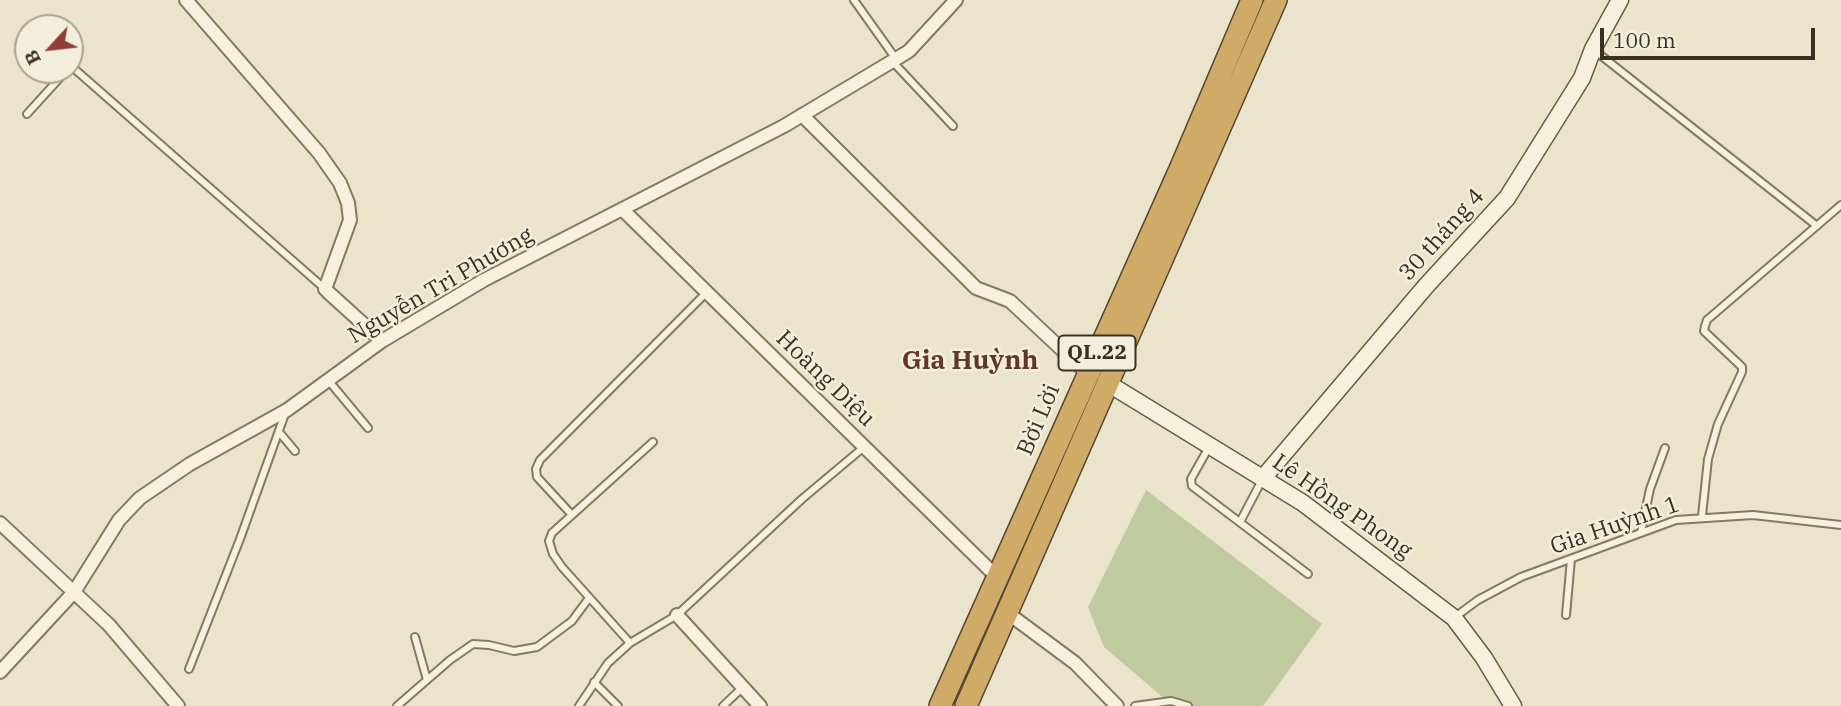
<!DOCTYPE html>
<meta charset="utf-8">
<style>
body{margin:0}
#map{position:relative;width:1841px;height:706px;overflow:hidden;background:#ebe4cc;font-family:"IBM Plex Serif",serif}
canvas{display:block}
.north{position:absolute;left:14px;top:14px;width:70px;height:70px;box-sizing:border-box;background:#f3eedb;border:2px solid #a9a291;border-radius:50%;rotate:243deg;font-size:19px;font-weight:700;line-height:28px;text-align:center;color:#393023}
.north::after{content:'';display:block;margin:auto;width:24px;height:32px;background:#903e37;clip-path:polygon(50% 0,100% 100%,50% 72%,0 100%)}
.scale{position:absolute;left:1600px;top:28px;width:215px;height:32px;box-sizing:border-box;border:4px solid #393023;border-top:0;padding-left:9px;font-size:21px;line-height:24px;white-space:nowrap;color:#393023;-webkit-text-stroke:5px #f3eedb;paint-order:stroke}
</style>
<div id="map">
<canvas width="1841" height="706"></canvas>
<div class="north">B</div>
<div class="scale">100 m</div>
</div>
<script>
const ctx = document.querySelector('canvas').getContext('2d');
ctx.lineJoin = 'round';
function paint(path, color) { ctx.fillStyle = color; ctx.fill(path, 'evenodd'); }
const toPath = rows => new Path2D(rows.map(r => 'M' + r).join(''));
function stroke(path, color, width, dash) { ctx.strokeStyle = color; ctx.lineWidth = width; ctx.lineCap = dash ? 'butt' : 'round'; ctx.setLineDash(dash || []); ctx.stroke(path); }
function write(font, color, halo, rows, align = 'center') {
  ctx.font = font + ' "IBM Plex Serif",serif'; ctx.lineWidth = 5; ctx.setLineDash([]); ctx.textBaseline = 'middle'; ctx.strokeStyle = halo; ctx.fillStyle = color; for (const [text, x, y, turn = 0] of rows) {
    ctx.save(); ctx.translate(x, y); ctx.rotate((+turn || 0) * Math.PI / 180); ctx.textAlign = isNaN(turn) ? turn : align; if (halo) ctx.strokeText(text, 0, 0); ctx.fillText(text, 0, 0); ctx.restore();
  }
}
const green = toPath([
 [1146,490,1322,624,1263,706,1173,706,1104,647,1088,607]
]);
const lane = toPath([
 [854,0,896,59],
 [1594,50,1817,226],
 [892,61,953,126],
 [70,65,324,288],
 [27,114,67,70],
 [328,380,368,428],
 [279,432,295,451],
 [1209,447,1191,479,1192,486,1308,574],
 [572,515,537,477,536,469,540,460,706,293],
 [1702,516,1708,459,1718,424,1742,372,1742,367,1704,331,1705,326,1707,320,1841,205],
 [1240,522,1262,480],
 [1641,532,1650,489,1665,448],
 [1566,615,1571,559],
 [1455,617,1478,600,1521,577,1676,520,1753,515,1841,525],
 [415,637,427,680],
 [630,643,562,567,553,554,549,541,552,533,653,442],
 [189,669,240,539,286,411],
 [594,682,618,706],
 [397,706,450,660,473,644,489,645,514,651,537,647,572,621,589,598],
 [579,706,608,663,630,643,677,615,802,499,864,447],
 [723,706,743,687],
 [1135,706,1171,701,1188,706]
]);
const street = toPath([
 [186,0,319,153,340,183,348,203,350,220,325,289],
 [802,115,976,288,1010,301,1088,374],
 [622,209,999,579],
 [328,292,382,341],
 [0,523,109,625,178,706],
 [1009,614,1075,663,1117,706],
 [677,615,760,706],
 [0,672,74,592,119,520,140,498,190,464,287,410,382,341,484,280,784,126,896,59,909,51,956,0]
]);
const secondary = toPath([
 [1109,384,1303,503,1454,618,1484,658,1513,706],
 [1263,478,1426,286,1507,198,1582,78,1593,49,1620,0]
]);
const highway = toPath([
 [940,706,1181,167,1252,0],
 [966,706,1276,0]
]);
const shields = [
 [1097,353,77]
];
const shieldNames = [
 ["QL.22",1097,353]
];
const streetNames = [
 ["30 tháng 4",1442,235,-48],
 ["Nguyễn Tri Phương",441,286,-30],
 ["Hoàng Diệu",825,379,44],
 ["Bời Lời",1039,420,-67],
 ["Lê Hồng Phong",1342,507,35],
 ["Gia Huỳnh 1",1615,526,-19]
];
const quarterNames = [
 ["Gia Huỳnh",970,361]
];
paint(green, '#c1c9a1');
stroke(lane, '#877861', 10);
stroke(street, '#877861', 16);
stroke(secondary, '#695a44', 19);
stroke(highway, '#554735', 24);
stroke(lane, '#f6f1df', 6);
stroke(street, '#f6f1df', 12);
stroke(secondary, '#f6f1df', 16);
stroke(highway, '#d0ab67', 21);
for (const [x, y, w] of shields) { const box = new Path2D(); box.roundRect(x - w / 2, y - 17.5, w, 35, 5); ctx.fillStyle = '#f3eedb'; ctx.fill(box); stroke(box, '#393023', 2); }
write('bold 21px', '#393023', null, shieldNames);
write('23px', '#393023', '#f3eedb', streetNames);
write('bold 26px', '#613827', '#f3eedb', quarterNames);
</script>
